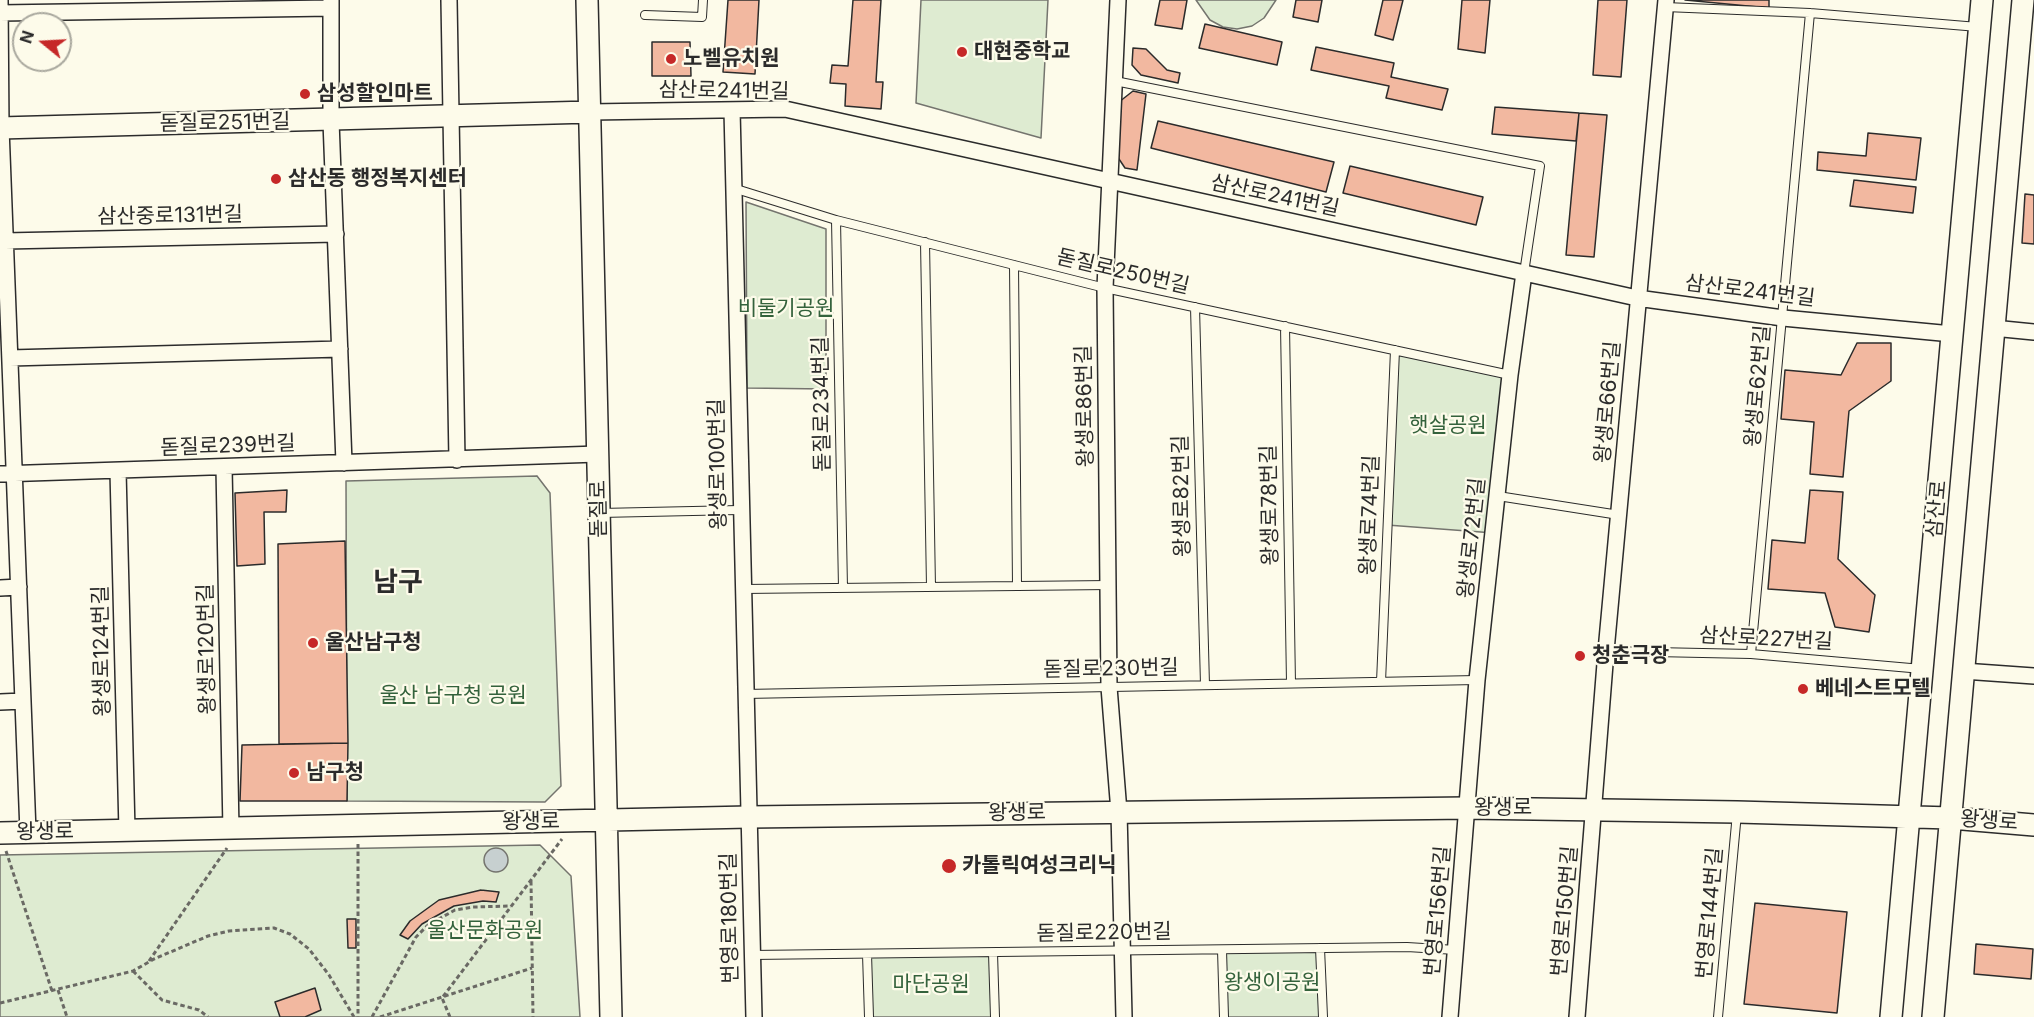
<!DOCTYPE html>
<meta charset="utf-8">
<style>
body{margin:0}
#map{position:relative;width:2034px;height:1017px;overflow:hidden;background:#fdfbea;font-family:Inter,sans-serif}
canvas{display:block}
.north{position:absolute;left:12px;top:12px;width:60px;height:60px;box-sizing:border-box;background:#fdfbea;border:2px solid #a9a89e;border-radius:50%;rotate:288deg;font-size:16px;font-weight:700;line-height:24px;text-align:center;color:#2b2b2b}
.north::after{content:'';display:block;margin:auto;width:21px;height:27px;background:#c62828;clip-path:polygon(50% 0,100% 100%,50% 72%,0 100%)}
</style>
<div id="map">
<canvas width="2034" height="1017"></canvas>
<div class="north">N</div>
</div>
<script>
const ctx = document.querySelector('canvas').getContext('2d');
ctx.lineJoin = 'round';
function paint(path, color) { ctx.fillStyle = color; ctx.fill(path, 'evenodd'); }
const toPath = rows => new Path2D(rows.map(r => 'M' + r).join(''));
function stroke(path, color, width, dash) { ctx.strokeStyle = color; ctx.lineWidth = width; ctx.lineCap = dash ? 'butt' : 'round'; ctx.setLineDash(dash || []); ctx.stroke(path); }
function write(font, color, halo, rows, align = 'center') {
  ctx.font = font + ' Inter,"Noto Sans KR",sans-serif'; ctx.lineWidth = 4.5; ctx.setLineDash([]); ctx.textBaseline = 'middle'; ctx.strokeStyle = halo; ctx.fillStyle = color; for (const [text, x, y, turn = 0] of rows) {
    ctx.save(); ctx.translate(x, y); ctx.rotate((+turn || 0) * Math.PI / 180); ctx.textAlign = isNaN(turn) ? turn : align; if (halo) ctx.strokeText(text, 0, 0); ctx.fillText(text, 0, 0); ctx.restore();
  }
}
const green = toPath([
 [921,0,1048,0,1041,138,916,103,921,0],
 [1196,0,1276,0,1264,18,1252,26,1237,29,1223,27,1210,20,1196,0],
 [746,202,826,229,826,389,747,388,746,202],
 [1395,350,1510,375,1494,533,1387,525,1395,350],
 [537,476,550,493,561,786,545,802,347,801,346,481,537,476],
 [540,845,571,876,580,1017,0,1017,0,855,540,845],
 [1320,948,1323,1017,1224,1017,1222,950,1320,948],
 [993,953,995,1017,869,1017,867,954,993,953]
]);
const water = toPath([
 '484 860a12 12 0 1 1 24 0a12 12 0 1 1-24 0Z'
]);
const building = toPath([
 [728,0,759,0,755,74,723,72,728,0],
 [853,0,881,0,876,82,883,82,881,109,845,106,846,84,830,83,832,65,848,66,853,0],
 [1160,0,1187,0,1182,29,1155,25,1160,0],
 [1296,0,1322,0,1318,22,1293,17,1296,0],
 [1383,0,1403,0,1393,40,1375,35,1383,0],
 [1462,0,1490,0,1485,53,1458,49,1462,0],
 [1598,0,1627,0,1621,77,1593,75,1598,0],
 [1685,0,1769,0,1769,8,1685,0],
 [1205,24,1282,42,1277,65,1199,48,1205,24],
 [652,42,690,42,691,76,652,76,652,42],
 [1316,47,1394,63,1391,77,1448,89,1442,110,1386,98,1389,86,1311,70,1316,47],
 [1133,48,1146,49,1167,70,1180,73,1178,83,1141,75,1132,65,1133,48],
 [1133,91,1146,94,1137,170,1125,168,1117,156,1119,102,1133,91],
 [1495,107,1579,113,1576,141,1492,134,1495,107],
 [1579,113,1607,115,1594,257,1566,255,1579,113],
 [1158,121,1334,162,1326,192,1151,148,1158,121],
 [1868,133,1921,138,1916,180,1817,170,1818,152,1866,156,1868,133],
 [1350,166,1483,197,1476,225,1343,193,1350,166],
 [1854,180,1916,187,1913,213,1850,206,1854,180],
 [2025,194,2034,195,2034,244,2022,243,2025,194],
 [1857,343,1891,343,1891,381,1849,411,1843,477,1810,474,1814,422,1781,419,1785,370,1841,375,1857,343],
 [287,490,286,512,264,512,265,564,237,566,235,493,287,490],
 [1810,490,1843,492,1838,559,1875,595,1869,632,1835,627,1825,593,1768,589,1772,540,1805,543,1810,490],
 [345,541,348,743,279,744,278,544,345,541],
 [348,743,347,801,240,801,242,745,348,743],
 [481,890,499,892,496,902,483,901,454,906,422,924,408,939,400,935,410,921,439,900,481,890],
 [1755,903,1847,912,1837,1013,1744,1004,1755,903],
 [347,919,356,919,356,948,348,948,347,919],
 [1976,944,2033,949,2031,979,1974,974,1976,944],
 [315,988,321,1010,305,1017,280,1017,275,1002,315,988]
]);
const path = toPath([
 [358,844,358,1017],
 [6,851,52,991],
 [531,881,533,1017],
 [149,961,227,848],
 [133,971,162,1000,199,1010,208,1017],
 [58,990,67,1017],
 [0,1003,133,971,154,959,208,936,229,931,274,928,290,934,309,949,329,975,354,1017],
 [372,1017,416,937,428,925,455,910,473,907,511,906],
 [380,1017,532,968],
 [450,1017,442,998,562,839]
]);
const lane = toPath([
 [1665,7,1810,13,1978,27],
 [645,15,702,17,703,0],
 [1115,81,1540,166,1524,273],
 [733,188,836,220,1105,288,1510,375],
 [836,220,843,588],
 [925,242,931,587],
 [1014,265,1017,586],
 [1195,307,1205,685],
 [1285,326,1291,683],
 [1498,496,1619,515],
 [600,513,739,510],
 [743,589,1109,585],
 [1606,651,1751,654,1922,669],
 [1751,654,1810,13],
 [1381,682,1395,350],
 [745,694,1477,680],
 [1320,948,1323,1017],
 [1222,950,1224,1017],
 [993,953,995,1017],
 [867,954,869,1017],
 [752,955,1407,947,1456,950],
 [1718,1017,1737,813]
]);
const street = toPath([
 [0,0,1,128,28,832],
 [331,0,331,121,344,463],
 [449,0,457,460],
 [1118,0,1105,288,1109,687,1119,812,1124,1017],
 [0,13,331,8],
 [732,110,754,1017],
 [590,112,785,109,1637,298,1783,318,1952,334],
 [5,241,336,234],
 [1993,328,2034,332],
 [10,358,340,349],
 [224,467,231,830],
 [118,471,127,831],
 [0,474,598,454],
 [0,588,19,587],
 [1963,671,2034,676],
 [0,702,23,701],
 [1450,1017,1477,680,1510,375,1524,273],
 [1577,1017,1606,651,1666,0]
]);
const secondary = toPath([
 [587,0,611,1017],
 [0,128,590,112],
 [0,833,749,817,1467,808,1737,812,1951,818,2034,825],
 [1891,1017,1982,0],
 [1933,1017,2023,0]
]);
const markers = [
 [962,52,6,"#c62828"],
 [671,59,6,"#c62828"],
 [305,94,6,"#c62828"],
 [276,179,6,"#c62828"],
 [313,643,6,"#c62828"],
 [1580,656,6,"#c62828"],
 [1803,689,6,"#c62828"],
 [294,773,6,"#c62828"],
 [949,866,8,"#c62828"]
];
const poiNames = [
 ["대현중학교",974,52],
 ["노벨유치원",683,59],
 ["삼성할인마트",317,94],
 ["삼산동 행정복지센터",288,179],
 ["울산남구청",325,643],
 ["청춘극장",1592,656],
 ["베네스트모텔",1815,689],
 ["남구청",306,773],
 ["카톨릭여성크리닉",962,866]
];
const streetNames = [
 ["삼산로241번길",724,91,1],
 ["돋질로251번길",225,123,-1],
 ["삼산로241번길",1275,196,12],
 ["삼산중로131번길",170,216,-1],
 ["돋질로250번길",1123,272,13],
 ["삼산로241번길",1750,291,7],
 ["왕생로62번길",1758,386,-85],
 ["왕생로66번길",1608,402,-85],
 ["돋질로234번길",822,404,-91],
 ["왕생로86번길",1085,406,-91],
 ["돋질로239번길",228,446,-2],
 ["왕생로100번길",718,464,-91],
 ["왕생로82번길",1182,496,-91],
 ["왕생로78번길",1270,505,-91],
 ["돋질로",599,509,-91],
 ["삼산로",1937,509,-85],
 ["왕생로74번길",1370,515,-88],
 ["왕생로72번길",1472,538,-84],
 ["삼산로227번길",1766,639,3],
 ["왕생로120번길",207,649,-91],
 ["왕생로124번길",102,651,-91],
 ["돋질로230번길",1111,669,-1],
 ["왕생로",1503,808],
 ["왕생로",1017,813,-1],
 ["왕생로",1989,821,4],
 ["왕생로",531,822,-1],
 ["왕생로",45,832,-1],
 ["번영로156번길",1438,911,-85],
 ["번영로150번길",1565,911,-85],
 ["번영로144번길",1710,913,-85],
 ["번영로180번길",730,918,-91],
 ["돋질로220번길",1104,933,-1]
];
const parkNames = [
 ["비둘기공원",786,309],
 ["햇살공원",1448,426],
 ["울산 남구청 공원",453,696],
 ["울산문화공원",485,931],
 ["왕생이공원",1272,983],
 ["마단공원",931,985]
];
const districtNames = [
 ["남구",398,583]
];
paint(green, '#deebd1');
stroke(green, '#74746e', 1.5);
paint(water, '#c7d0d0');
stroke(water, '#74746e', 1.5);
paint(building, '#f2b8a0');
stroke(building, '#2b2b2b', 1.5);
stroke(lane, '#2b2b2b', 10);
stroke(street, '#2b2b2b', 18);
stroke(secondary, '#2b2b2b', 24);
stroke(path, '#6a6964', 3, [4.5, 3]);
stroke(lane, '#fdfbea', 8);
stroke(street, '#fdfbea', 15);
stroke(secondary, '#fdfbea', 21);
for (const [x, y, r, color] of markers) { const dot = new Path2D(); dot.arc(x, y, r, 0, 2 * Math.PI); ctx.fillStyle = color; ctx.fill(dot); stroke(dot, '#fdfbea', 2); }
write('bold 21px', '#2b2b2b', '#fdfbea', poiNames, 'left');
write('21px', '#2b2b2b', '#fdfbea', streetNames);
write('21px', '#34623c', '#fdfbea', parkNames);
write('bold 27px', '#2b2b2b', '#fdfbea', districtNames);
</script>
